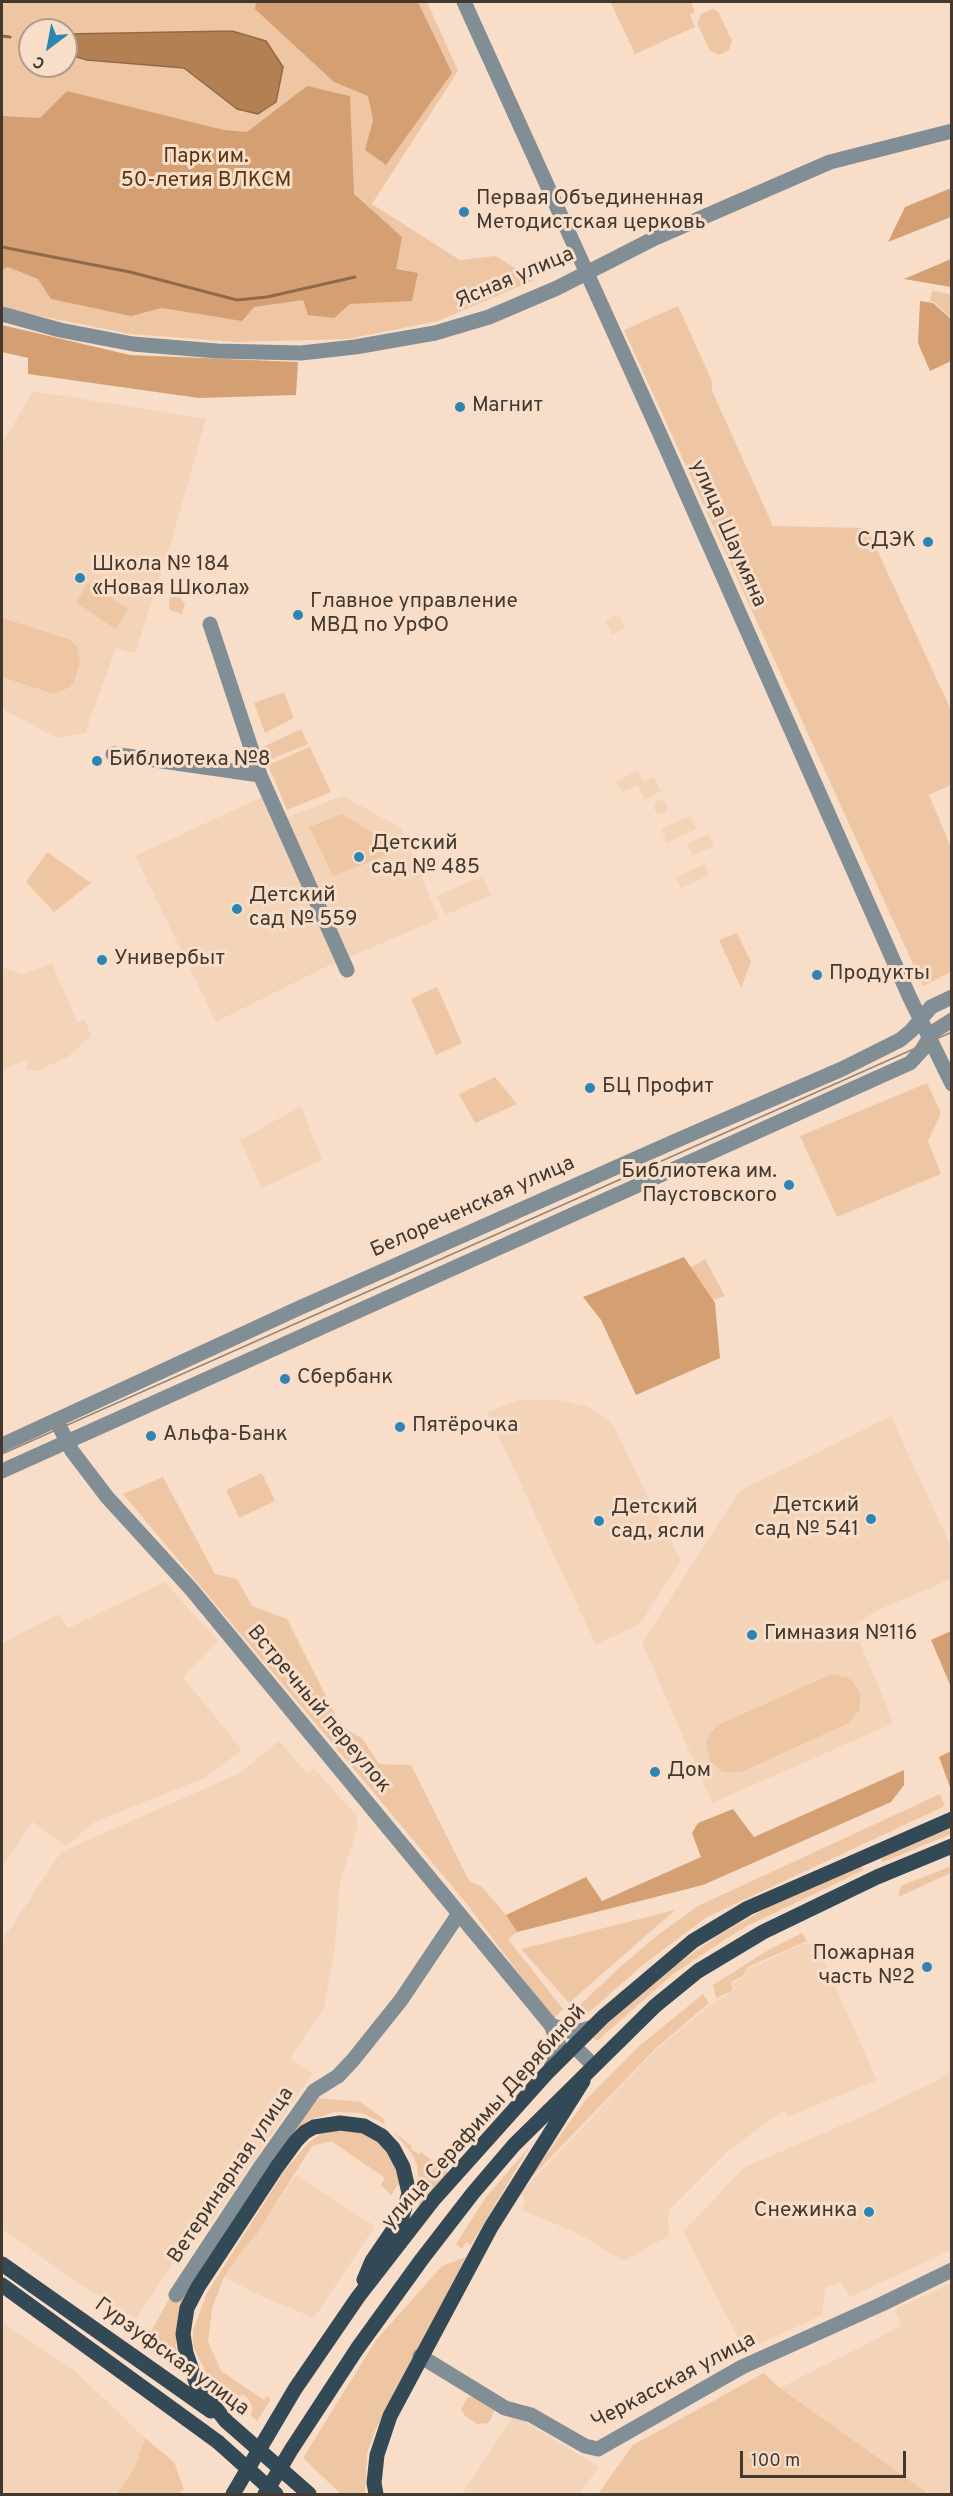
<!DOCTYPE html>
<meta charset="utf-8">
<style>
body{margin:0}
#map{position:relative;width:953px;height:2496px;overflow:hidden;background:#f8dec9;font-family:Overpass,sans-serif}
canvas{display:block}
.frame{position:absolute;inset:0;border:3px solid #42382f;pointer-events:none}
.north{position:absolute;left:18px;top:18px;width:60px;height:60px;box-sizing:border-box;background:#f8dec9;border:2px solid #af9c8b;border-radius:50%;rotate:212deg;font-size:16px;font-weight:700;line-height:24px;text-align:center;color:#42382f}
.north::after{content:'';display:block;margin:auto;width:21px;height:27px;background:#2c85b3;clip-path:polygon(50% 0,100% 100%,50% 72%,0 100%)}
.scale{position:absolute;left:740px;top:2451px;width:166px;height:27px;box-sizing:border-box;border:3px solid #42382f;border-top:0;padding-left:8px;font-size:18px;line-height:21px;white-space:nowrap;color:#42382f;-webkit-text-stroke:4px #f8dec9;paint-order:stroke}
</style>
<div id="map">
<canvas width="953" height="2496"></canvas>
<div class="frame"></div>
<div class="north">С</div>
<div class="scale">100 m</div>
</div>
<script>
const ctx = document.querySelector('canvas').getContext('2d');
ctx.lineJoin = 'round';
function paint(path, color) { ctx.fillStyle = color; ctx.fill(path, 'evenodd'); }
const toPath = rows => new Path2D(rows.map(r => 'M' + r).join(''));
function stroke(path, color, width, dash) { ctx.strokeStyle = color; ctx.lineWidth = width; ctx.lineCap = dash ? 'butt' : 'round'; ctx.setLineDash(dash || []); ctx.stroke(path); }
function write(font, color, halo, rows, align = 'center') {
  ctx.font = font + ' Overpass,sans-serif'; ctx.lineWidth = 6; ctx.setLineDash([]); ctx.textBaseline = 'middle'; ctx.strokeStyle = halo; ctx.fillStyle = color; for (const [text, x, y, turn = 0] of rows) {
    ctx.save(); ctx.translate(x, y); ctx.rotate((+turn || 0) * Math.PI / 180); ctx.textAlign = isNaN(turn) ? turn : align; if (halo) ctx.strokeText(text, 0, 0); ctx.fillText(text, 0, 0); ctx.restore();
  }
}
const built = toPath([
 [33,391,206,419,170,546,135,653,116,648,85,733,57,738,2,709,2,444],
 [618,614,625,628,612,635,605,621],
 [638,771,644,782,654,777,661,791,645,799,638,785,622,792,616,781],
 [264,796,336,962,216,1022,135,856],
 [343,796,401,828,439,919,349,957,287,817],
 '654 807a7 7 0 1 1 14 0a7 7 0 1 1-14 0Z',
 [690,816,696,829,667,843,661,829],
 [708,834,714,846,693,855,687,844],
 [705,864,710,875,681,888,676,877],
 [482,876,491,895,445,915,437,896],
 [52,963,77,1022,85,1020,91,1036,68,1057,36,1071,27,1069,27,1060,2,1070,2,964,3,968,23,974],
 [301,1106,322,1160,262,1188,240,1140],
 [519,1400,560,1400,586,1406,607,1418,615,1428,650,1502,681,1560,641,1623,596,1645,487,1412],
 [891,1416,952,1549,951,1579,874,1612,853,1626,894,1723,712,1803,642,1643,739,1491],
 [165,1582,218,1641,183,1677,242,1750,205,1778,94,1822,66,1846,33,1822,2,1867,2,1643,59,1614,68,1628],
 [279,1741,307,1773,314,1768,357,1816,357,1829,340,1883,335,1945,324,2008,290,2058,313,2073,213,2220,197,2228,136,2319,78,2283,2,2229,2,1941,61,1852,238,1774],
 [806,1943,812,1943,820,1952,877,2080,788,2117,784,2110,728,2151,669,2210,668,2223,670,2235,624,2261,575,2232,521,2210,525,2200,521,2192,655,2051,714,2002,735,1990,732,1983,744,1977,748,1969],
 [951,2070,951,2250,850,2297,841,2281,825,2289,822,2315,753,2347,737,2336,683,2231,745,2167,870,2113,936,2081],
 [296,2175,375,2226,314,2318,265,2298,224,2277,241,2252,257,2234],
 [951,2283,951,2494,929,2494,780,2388,901,2326,894,2310],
 [2,2322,73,2369,145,2438,134,2468,117,2494,2,2494],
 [514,2415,599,2467,579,2494,462,2494]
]);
const green = toPath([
 [2,2,427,2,458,71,372,204,460,260,496,256,534,280,438,321,348,339,236,342,130,334,15,311,2,306],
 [30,30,66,30,66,66,30,66],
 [614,2,691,2,695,12,690,15,695,27,635,54,611,3],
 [713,9,719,13,732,41,729,50,719,55,710,51,697,23,701,14],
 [932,291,951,294,951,318,934,302,930,301],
 [678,306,712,381,712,391,773,526,867,528,951,710,951,785,929,795,951,847,951,972,923,986,624,330],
 [88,583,128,609,116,629,76,603],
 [177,593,185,604,182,614,169,610,169,599],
 [2,618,71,640,77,647,80,663,74,682,68,688,54,694,2,677],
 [284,692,294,718,265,733,254,703],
 [301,729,308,744,267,761,261,748],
 [310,747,331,792,287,810,268,765],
 [342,814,385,840,390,854,333,876,309,827],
 [47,852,91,883,54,912,26,882],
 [737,933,751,962,741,988,719,940],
 [437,987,462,1043,436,1055,411,999],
 [495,1077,517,1104,475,1123,459,1094],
 [927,1083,941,1113,928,1141,941,1174,837,1217,800,1136],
 [705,1259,725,1296,659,1318,642,1295],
 [262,1473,275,1501,239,1518,226,1490],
 [163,1477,215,1574,237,1579,252,1606,287,1619,338,1720,349,1731,362,1738,379,1764,411,1765,469,1881,482,1887,506,1915,517,1932,508,1939,563,2009,553,2019,467,1904,123,1494],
 [832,1674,849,1678,860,1692,860,1709,849,1723,741,1772,723,1772,710,1761,706,1744,710,1733,718,1725],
 [940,1794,945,1806,707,1917,644,1964,571,2028,561,2023,621,1966,658,1935,698,1906],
 [951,1828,951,1834,883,1862,881,1858],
 [862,1866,864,1870,747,1926,723,1941,673,1974,597,2041,592,2037,667,1971,719,1935,772,1905],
 [951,1866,951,1873,898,1897,901,1886],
 [675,1910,569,2003,521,1949],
 [802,1933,807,1941,748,1967,743,1976,731,1982,733,1990,716,1998,713,1985,765,1952],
 [703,1994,709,2003,654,2050,527,2182,584,2102,638,2047],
 [319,2098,360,2102,384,2119,385,2124,361,2113,335,2112,309,2120,293,2135,184,2305,176,2329,176,2347,181,2363,147,2339,169,2299,178,2303,279,2148],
 [339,2130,362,2133,375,2139,391,2154,402,2183,397,2186,391,2195,381,2185,385,2178,331,2141,312,2146,257,2234,241,2252,224,2277,212,2309,208,2341,221,2371,264,2400,267,2396,271,2399,257,2421,250,2415,253,2410,251,2403,247,2398,242,2394,236,2404,207,2375,193,2346,193,2331,207,2293,285,2170,309,2142,321,2134],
 [394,2132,412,2146,411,2149,419,2154,421,2152,450,2174,416,2214,420,2198,417,2165,412,2154],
 [530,2146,471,2245,466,2242,462,2249,456,2244,486,2197],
 [466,2257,376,2429,367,2453,365,2494,341,2494,303,2458,376,2340,442,2266],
 [764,2373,780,2388,929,2494,598,2494,633,2445],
 [468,2397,474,2397,491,2406,494,2411,489,2423,477,2424,465,2416,461,2409],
 [145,2438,174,2462,184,2489,178,2494,117,2494,134,2468]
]);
const forest = toPath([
 [256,2,418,2,452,73,386,165,365,150,373,120,368,96,334,82,255,9],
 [307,86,350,96,354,194,402,237,396,269,418,273,412,301,350,304,334,318,308,315,303,300,254,307,242,321,162,308,131,316,51,299,38,279,8,267,2,270,2,116,40,118,67,91,224,130,247,132],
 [951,188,951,217,888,242,905,207],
 [951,259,951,287,904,279],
 [920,301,933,303,951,319,951,361,930,371,918,343],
 [2,325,130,355,298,362,296,395,199,398,28,374,28,358,2,352],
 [684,1257,715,1303,720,1358,636,1395,601,1320,583,1297],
 [951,1631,951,1687,931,1640],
 [951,1751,951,1790,939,1757],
 [904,1770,904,1785,891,1802,703,1885,517,1932,506,1915,586,1877,602,1901,701,1857,692,1833,698,1823,733,1809,754,1837]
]);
const water = toPath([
 [232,31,266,41,283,67,276,102,258,114,237,109,184,68,87,60,66,54,66,34,232,31]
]);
const stream = toPath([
 [2,36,10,37],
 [2,247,130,272,237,300,267,297,355,277]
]);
const minor = toPath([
 [464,2,659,432,910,998,952,1084],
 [2,314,60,330,133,344,217,351,301,353,355,347,435,333,489,317,557,288,655,238,830,162,952,131],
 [210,624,260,775],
 [113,754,260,775,347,970],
 [56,1420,72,1451,107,1497,191,1589,551,2025,559,2045,559,2051,551,2067],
 [2,1445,297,1309,680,1139,842,1069,900,1040,911,1031,931,1007,952,997],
 [2,1471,910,1063,922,1050,933,1032,952,1020],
 [551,2025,574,2033,593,2027],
 [574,2046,593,2065],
 [176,2295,261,2166,314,2091,338,2076,353,2060,401,2000,458,1915],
 [420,2356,505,2408,531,2415,585,2446,598,2449,742,2367,882,2304,952,2270]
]);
const major = toPath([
 [2,2264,211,2411],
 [2,2285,218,2442],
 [226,2421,197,2385,186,2353,183,2334,187,2308,198,2287,277,2167,296,2141,305,2132,314,2127,340,2123,364,2126,382,2136,393,2148,403,2167,409,2193,402,2217,372,2261,364,2280],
 [233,2494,295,2389,358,2297,434,2199,546,2074,603,2017,693,1941,748,1908,952,1819],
 [265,2494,291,2450,357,2349,422,2259,473,2193,514,2145,655,2006,698,1971,763,1932,877,1877,952,1846],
 [376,2494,374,2483,377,2455,390,2416,491,2227,583,2081]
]);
const tram = toPath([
 [2,1454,952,1032]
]);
const majorBridge = toPath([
 [226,2421,309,2494],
 [218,2442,276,2494]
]);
const markers = [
 [464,212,6,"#2c85b3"],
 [460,407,6,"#2c85b3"],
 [928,542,6,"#2c85b3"],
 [80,578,6,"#2c85b3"],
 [298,615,6,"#2c85b3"],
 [97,761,6,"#2c85b3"],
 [359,857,6,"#2c85b3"],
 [237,909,6,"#2c85b3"],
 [102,960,6,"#2c85b3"],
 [817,975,6,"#2c85b3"],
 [590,1088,6,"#2c85b3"],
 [789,1185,6,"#2c85b3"],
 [285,1379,6,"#2c85b3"],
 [400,1427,6,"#2c85b3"],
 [151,1436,6,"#2c85b3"],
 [871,1519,6,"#2c85b3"],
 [599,1521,6,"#2c85b3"],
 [752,1635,6,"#2c85b3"],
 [655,1772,6,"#2c85b3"],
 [927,1967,6,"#2c85b3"],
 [869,2212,6,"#2c85b3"]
];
const parkNames = [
 ["Парк им.",206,158],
 ["50-летия ВЛКСМ",206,182]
];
const poiNames = [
 ["Первая Объединенная",476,200],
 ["Методистская церковь",476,224],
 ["Магнит",472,407],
 ["СДЭК",916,542,"right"],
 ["Школа № 184",92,566],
 ["«Новая Школа»",92,590],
 ["Главное управление",310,603],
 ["МВД по УрФО",310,627],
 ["Библиотека №8",109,761],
 ["Детский",371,845],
 ["сад № 485",371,869],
 ["Детский",249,897],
 ["сад № 559",249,921],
 ["Универбыт",114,960],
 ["Продукты",829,975],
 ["БЦ Профит",602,1088],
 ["Библиотека им.",777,1173,"right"],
 ["Паустовского",777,1197,"right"],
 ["Сбербанк",297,1379],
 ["Пятёрочка",412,1427],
 ["Альфа-Банк",163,1436],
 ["Детский",859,1507,"right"],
 ["сад № 541",859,1531,"right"],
 ["Детский",611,1509],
 ["сад, ясли",611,1533],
 ["Гимназия №116",764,1635],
 ["Дом",667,1772],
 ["Пожарная",915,1955,"right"],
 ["часть №2",915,1979,"right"],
 ["Снежинка",857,2212,"right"]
];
const streetNames = [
 ["Ясная улица",515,279,-23],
 ["улица Шаумяна",727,534,66],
 ["Белореченская улица",473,1208,-24],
 ["Встречный переулок",318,1710,50],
 ["улица Серафимы Дерябиной",485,2118,-48],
 ["Ветеринарная улица",232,2176,-56],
 ["Гурзуфская улица",171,2358,36],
 ["Черкасская улица",674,2382,-28]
];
paint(built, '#f4d4b9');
paint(green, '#efc6a3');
paint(forest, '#d4a073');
paint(water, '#b28053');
stroke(water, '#906a48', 1.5);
stroke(stream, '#906a48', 3);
stroke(minor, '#828e96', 15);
stroke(major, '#334956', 15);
stroke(tram, '#968576', 1.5);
stroke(majorBridge, '#334956', 15);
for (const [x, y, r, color] of markers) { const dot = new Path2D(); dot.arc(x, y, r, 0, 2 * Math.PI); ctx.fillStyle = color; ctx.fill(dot); stroke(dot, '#f8dec9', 2); }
write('21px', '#573410', '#f8dec9', parkNames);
write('21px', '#42382f', '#f8dec9', poiNames, 'left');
write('21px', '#42382f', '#f8dec9', streetNames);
</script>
